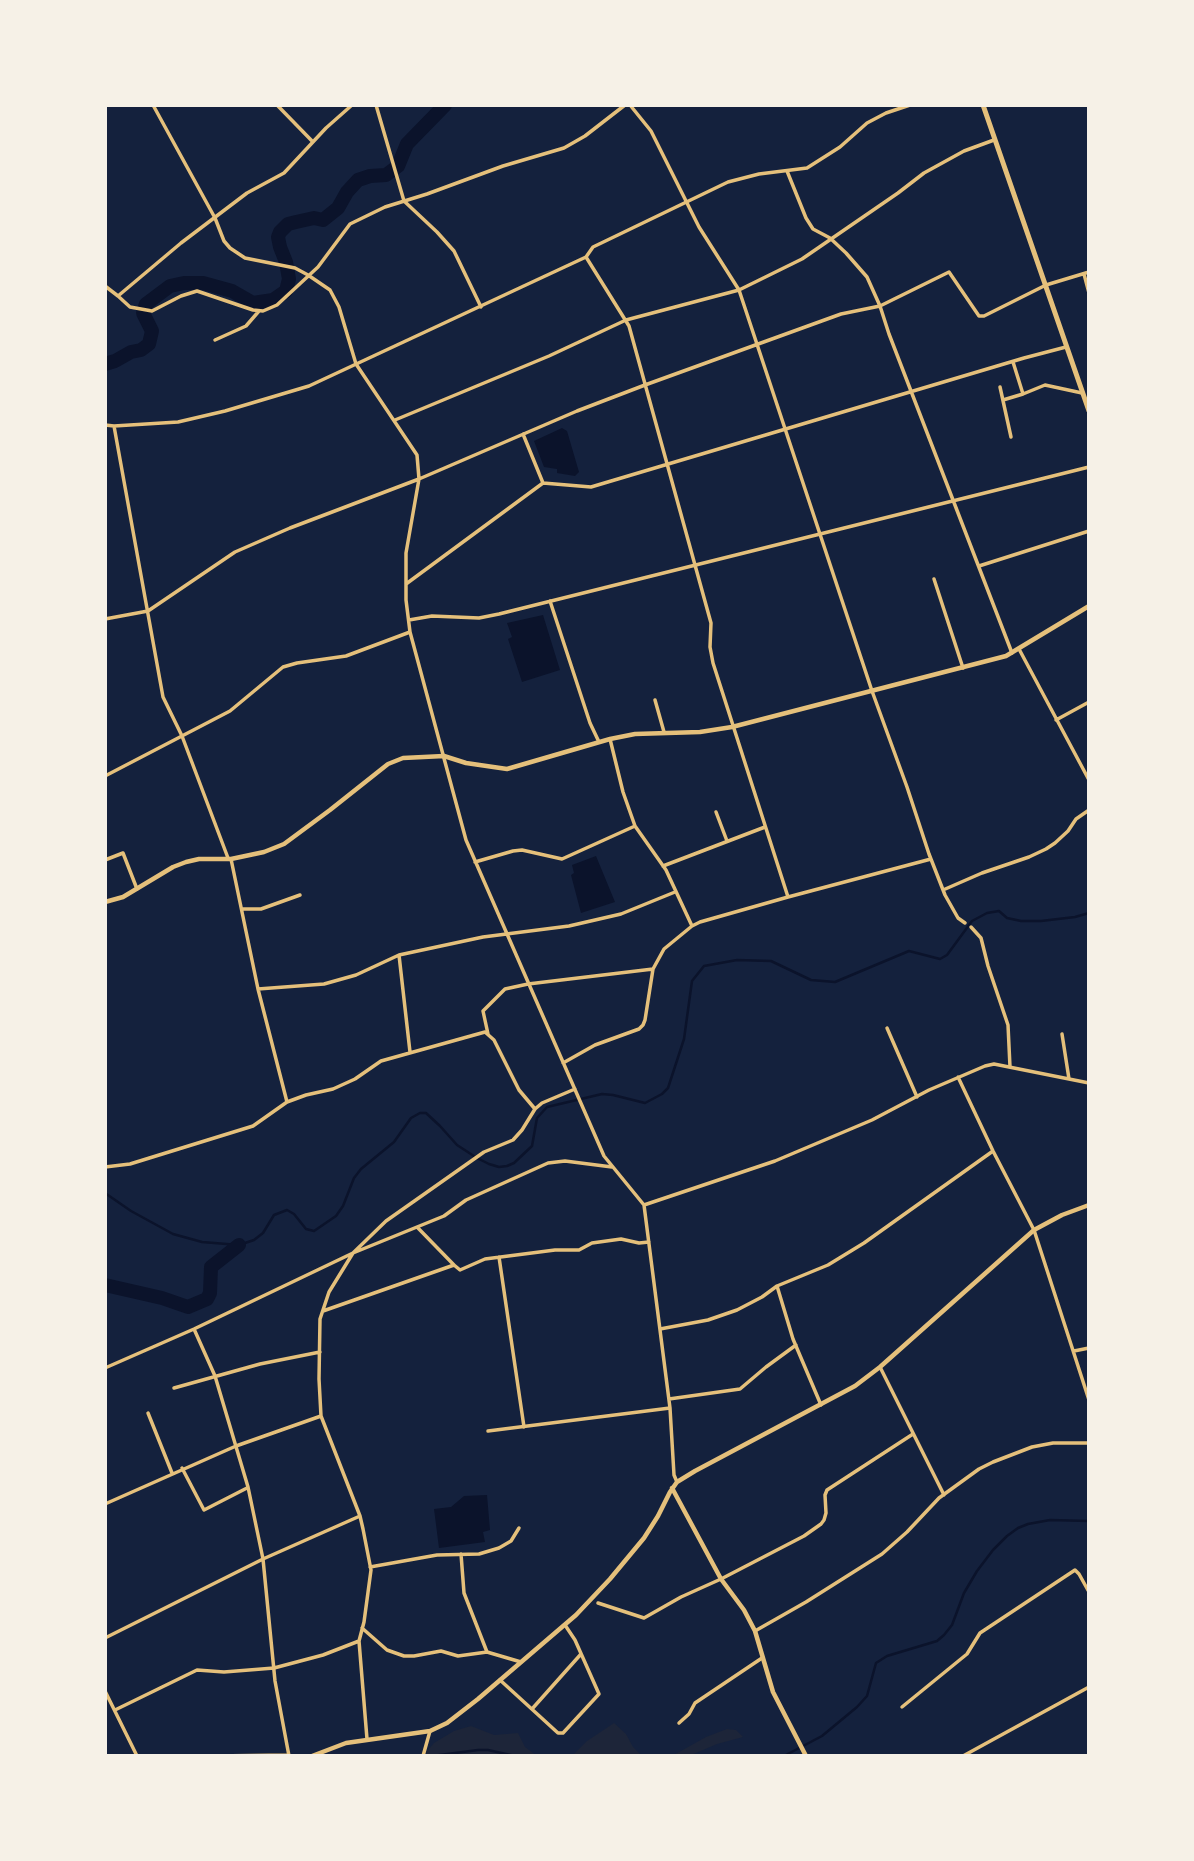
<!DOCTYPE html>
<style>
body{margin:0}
#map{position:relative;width:1194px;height:1861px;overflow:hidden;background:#14213d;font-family:Montserrat,sans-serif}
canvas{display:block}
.frame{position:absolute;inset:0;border:107px solid #f6f1e7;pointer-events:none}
</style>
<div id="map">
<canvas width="1194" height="1861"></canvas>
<div class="frame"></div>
</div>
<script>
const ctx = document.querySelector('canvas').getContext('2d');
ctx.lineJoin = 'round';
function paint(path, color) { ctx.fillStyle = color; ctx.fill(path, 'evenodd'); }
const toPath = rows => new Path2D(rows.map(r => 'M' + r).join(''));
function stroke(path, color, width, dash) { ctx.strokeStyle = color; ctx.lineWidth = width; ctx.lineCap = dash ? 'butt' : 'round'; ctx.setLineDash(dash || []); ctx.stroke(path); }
const green = toPath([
 [614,1723,626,1734,633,1747,642,1756,572,1756,587,1741],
 [471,1726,494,1735,518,1733,525,1747,537,1756,426,1756,427,1751,434,1743,454,1731],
 [727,1729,736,1730,743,1737,717,1744,689,1756,672,1756,706,1737]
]);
const water = toPath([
 [562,428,567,431,579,472,575,476,557,473,557,469,544,467,534,441],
 [543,615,560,670,522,682,508,639,512,637,507,623],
 [596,856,615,902,581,913,571,875,574,873,572,865],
 [487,1495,490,1530,483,1532,485,1542,439,1548,434,1509,451,1507,464,1496]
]);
const stream = toPath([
 [105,1193,131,1211,173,1234,202,1242,239,1245,254,1240,263,1233,274,1215,287,1210,294,1214,306,1229,314,1231,336,1216,343,1206,354,1178,361,1169,394,1142,411,1118,420,1113,426,1113,440,1126,457,1145,477,1158,489,1164,499,1167,507,1166,514,1163,532,1146,537,1118,547,1107,602,1094,613,1095,645,1103,662,1094,668,1088,684,1039,692,981,704,966,737,960,771,961,811,980,835,982,909,951,940,959,947,955,972,921,987,913,999,911,1007,918,1021,921,1041,921,1075,917,1089,913],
 [432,1756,478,1750,488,1750,515,1756],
 [784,1756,822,1736,857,1707,867,1696,876,1663,887,1656,937,1641,944,1635,952,1625,964,1593,977,1571,993,1550,1007,1536,1018,1528,1028,1524,1050,1520,1089,1521]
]);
const river = toPath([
 [105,364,115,361,131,352,141,350,149,344,152,331,143,313,146,304,170,286,184,283,203,283,232,291,253,303,273,300,286,291,289,279,286,262,280,247,278,237,280,232,288,224,296,222,314,218,323,220,338,208,347,192,358,180,370,176,386,175,398,166,407,144,445,105],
 [105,1285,162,1298,188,1307,207,1299,210,1293,211,1267,239,1245]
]);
const minor = toPath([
 [153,105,215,218,224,241,230,248,245,258,295,268,308,275,330,290,339,307,356,364,417,455,419,479,406,553,406,600,410,632,466,840,604,1156,644,1205,670,1408,674,1475,677,1482],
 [277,105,313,142],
 [376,105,404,201,437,232,454,251,481,307],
 [630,105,651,131,699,227,739,290,872,691,907,787,929,854,945,895,958,918,965,923],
 [787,171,806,218,813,229,830,238,846,253,867,277,880,306,889,334,1012,653],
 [586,257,629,326,711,623,710,647,713,663,788,897],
 [1084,274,1089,293],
 [105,286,118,296,181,243,247,193,284,173,326,128,352,105],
 [118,296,130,307,152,311,181,296,197,291,253,310,263,311,277,305,318,267,350,224,385,207,427,194,503,166,564,148,585,136,625,105],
 [215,340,246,326,259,311],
 [1013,362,1023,394,1045,385,1082,393],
 [1000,387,1011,437],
 [1003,400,1023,394],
 [395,420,549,356,626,320,739,290,802,259,898,193,924,173,964,151,994,140],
 [105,425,114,426,178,422,225,411,309,386,586,257,593,247,728,182,759,174,807,168,840,147,867,123,886,113,910,105],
 [114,426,163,697,182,736,228,858],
 [523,434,543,483,591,487,1024,358,1066,347],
 [979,566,1089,531],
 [934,579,963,668],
 [406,584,543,483],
 [550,601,590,723,599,742],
 [105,619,148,611,235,552,290,528,419,479,577,411,645,385,841,314,880,306,949,272,979,316,984,316,1046,285,1089,272],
 [409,620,432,616,479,618,499,614,1089,467],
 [1019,649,1089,780],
 [655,700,664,732],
 [1056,720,1089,702],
 [610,739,623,792,635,826,666,870,692,926],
 [105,776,230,711,283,667,297,663,346,656,410,632],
 [716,812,727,841],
 [231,859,258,989,287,1102],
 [105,860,123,853,137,889],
 [475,862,513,851,522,850,562,859,635,826],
 [663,866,765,827],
 [943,890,982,873,1029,857,1046,849,1055,843,1068,831,1076,819,1089,810],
 [242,909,261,909,300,895],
 [971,927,981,938,988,966,1008,1025,1010,1067],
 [399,955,410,1052],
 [258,989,324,984,356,975,399,955,483,937,569,926,621,914,675,892],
 [887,1028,917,1097],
 [488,1034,483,1011,505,989,528,984,653,969],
 [1062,1034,1069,1079],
 [563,1063,595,1045,639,1029,643,1025,645,1020,653,969,664,949,692,926,700,922,788,897,931,859],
 [958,1077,993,1151,1034,1230,1089,1400],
 [105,1167,130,1164,253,1126,287,1102,306,1095,333,1089,355,1079,381,1061,485,1032,494,1040,519,1090,535,1109],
 [644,1205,775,1161,872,1120,929,1090,985,1066,994,1064,1089,1083],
 [417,1227,454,1265],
 [499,1257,524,1427],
 [777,1286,793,1339,821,1405],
 [323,1311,454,1265,460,1270,485,1259,555,1250,579,1250,592,1243,621,1239,639,1243,649,1242],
 [194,1329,215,1376,248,1487,263,1559,275,1681,289,1756],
 [660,1329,708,1320,737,1310,762,1297,777,1286,828,1265,864,1243,993,1151],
 [1074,1351,1089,1348],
 [880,1367,944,1495],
 [105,1368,194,1329,353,1253,444,1216,466,1200,548,1163,565,1161,612,1167],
 [174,1388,260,1364,320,1352],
 [669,1399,740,1389,766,1367,796,1345],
 [148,1413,172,1473],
 [488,1431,670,1408],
 [182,1468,204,1510,247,1488],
 [105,1504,236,1446,321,1416],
 [461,1554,464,1593,487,1652],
 [370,1567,437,1555,479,1554,499,1548,511,1541,519,1528],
 [598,1603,644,1618,681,1597,721,1579,804,1536,821,1524,824,1520,826,1513,825,1495,827,1490,913,1434],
 [362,1628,387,1650,404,1656,414,1656,441,1651,458,1656,487,1652,521,1662],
 [755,1631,806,1602,882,1554,907,1532,939,1498,979,1469,993,1462,1032,1447,1053,1443,1089,1443],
 [105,1638,263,1559,360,1516],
 [500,1680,558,1733,563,1733,599,1694,575,1640,565,1625],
 [105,1691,137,1756],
 [902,1707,967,1654,980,1633,1075,1570,1079,1574,1089,1592],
 [532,1709,581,1654],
 [115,1710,197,1670,224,1672,274,1668,323,1655,359,1641],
 [679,1723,689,1714,695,1703,762,1658],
 [367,1739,359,1641,364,1622,371,1570,363,1529,360,1516,321,1416,319,1379,320,1319,329,1292,353,1253,386,1221,484,1152,513,1140,522,1130,535,1109,542,1103,575,1089],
 [213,1756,288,1755],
 [423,1756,430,1731],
 [963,1756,1089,1687]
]);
const tertiary = toPath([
 [105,902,123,897,173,867,186,862,199,859,231,859,264,852,284,844,330,810,388,764,403,758,444,756,466,763,507,769,610,739,635,734,700,732,732,727,1006,656,1089,606],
 [672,1488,721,1579,744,1610,755,1631,773,1692,806,1756]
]);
const secondary = toPath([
 [312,1756,346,1743,430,1731,447,1723,478,1699,576,1615,610,1579,644,1538,658,1516,670,1492,677,1482,695,1471,855,1386,880,1367,1034,1230,1062,1215,1089,1205]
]);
const primary = toPath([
 [983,105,1089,411]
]);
paint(green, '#1d2539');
paint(water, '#0b132b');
stroke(stream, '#0b132b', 2.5);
stroke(river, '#0b132b', 14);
stroke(minor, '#e5c07b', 3.5);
stroke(tertiary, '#e5c07b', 4.5);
stroke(secondary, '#e5c07b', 4.5);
stroke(primary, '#e5c07b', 5);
</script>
